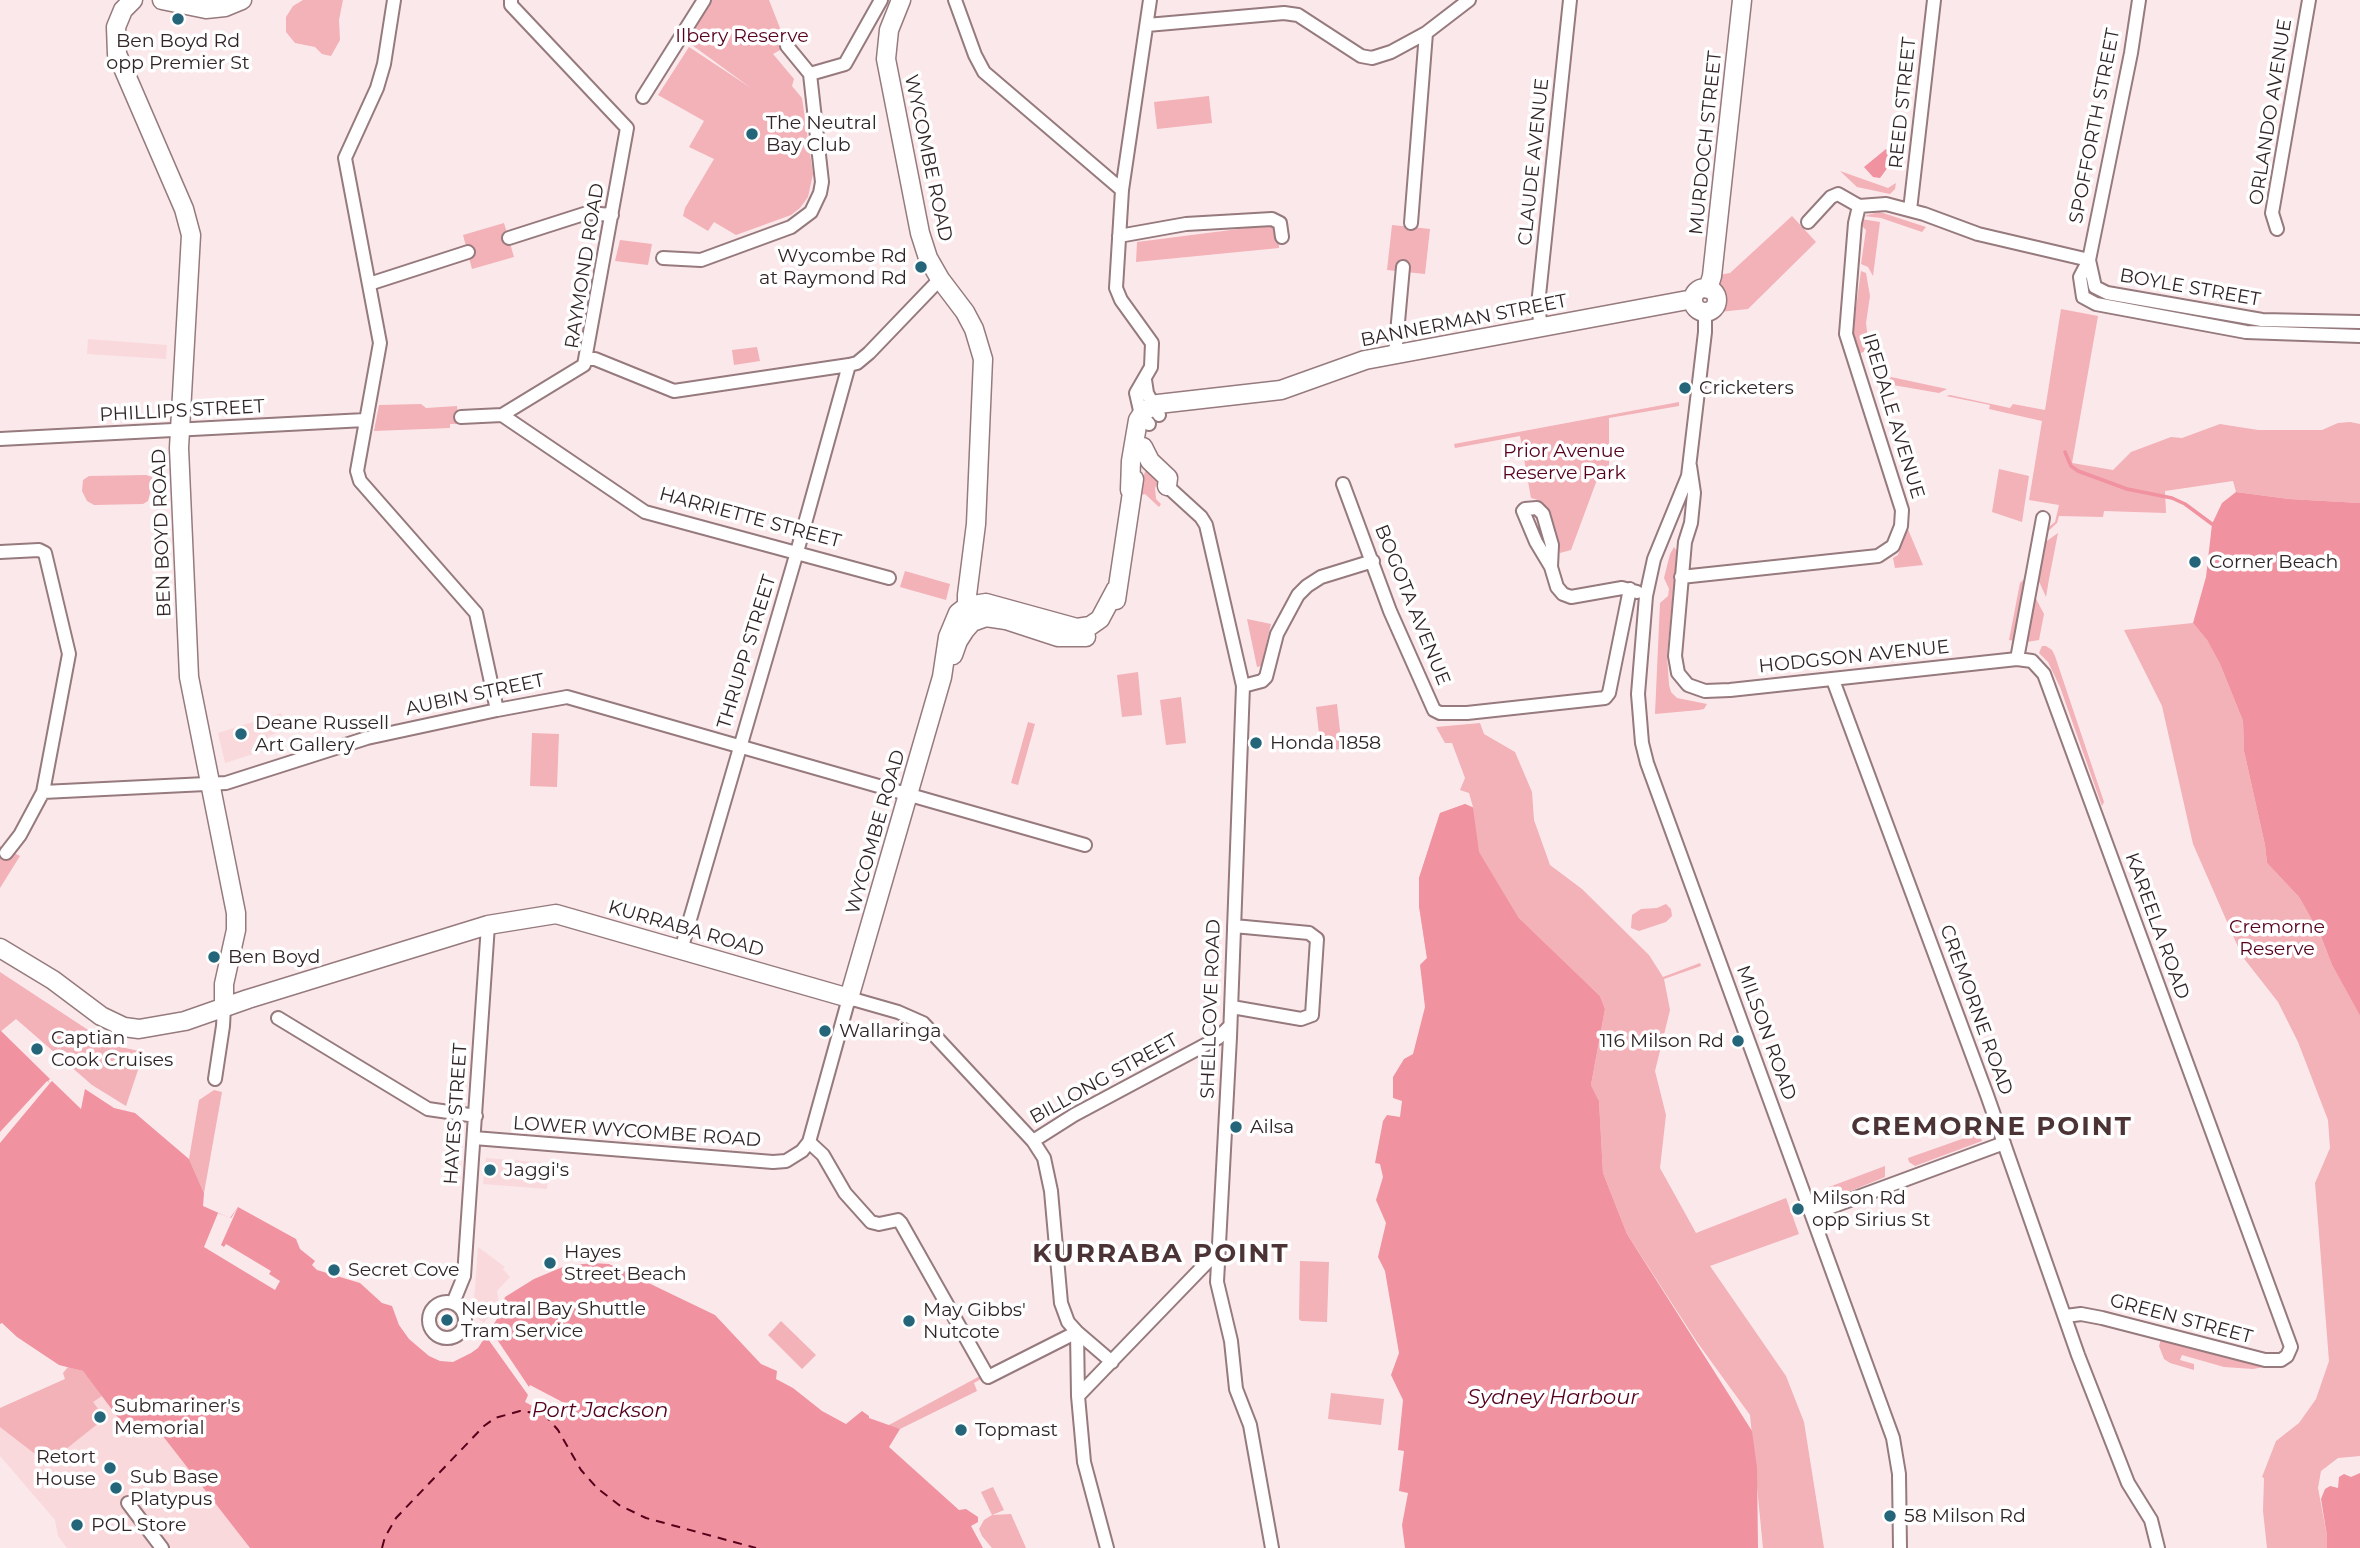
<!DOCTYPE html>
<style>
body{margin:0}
canvas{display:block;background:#fbe8ea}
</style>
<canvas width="2360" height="1548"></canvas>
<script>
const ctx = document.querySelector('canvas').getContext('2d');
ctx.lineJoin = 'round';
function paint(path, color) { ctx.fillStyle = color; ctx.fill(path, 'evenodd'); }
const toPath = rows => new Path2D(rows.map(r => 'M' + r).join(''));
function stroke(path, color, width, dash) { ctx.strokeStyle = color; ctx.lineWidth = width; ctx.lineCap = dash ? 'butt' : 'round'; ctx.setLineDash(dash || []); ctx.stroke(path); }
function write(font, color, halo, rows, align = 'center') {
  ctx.font = font + ' Montserrat,sans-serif'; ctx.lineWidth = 7; ctx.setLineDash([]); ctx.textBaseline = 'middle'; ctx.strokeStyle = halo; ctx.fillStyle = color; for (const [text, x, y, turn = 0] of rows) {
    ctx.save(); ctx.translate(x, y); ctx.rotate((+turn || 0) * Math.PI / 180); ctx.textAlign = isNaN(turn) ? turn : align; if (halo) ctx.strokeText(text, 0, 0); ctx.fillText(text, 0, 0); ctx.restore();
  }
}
const built = toPath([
 [88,339,167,345,166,359,87,354],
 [281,713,284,730,269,736,272,748,225,763,218,733],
 [486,1158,549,1163,547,1189,483,1184],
 [478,1247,505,1267,503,1269,510,1277,497,1291,500,1310,492,1312,484,1323,473,1315],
 [83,1371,142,1428,152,1421,250,1548,67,1548,58,1536,55,1520,0,1456,0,1408]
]);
const green = toPath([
 [303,0,343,0,339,20,340,40,331,56,322,54,315,47,295,43,286,32,286,17,293,6],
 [704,0,769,0,787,46,773,54,794,79,792,86,802,98,813,174,808,197,800,208,791,215,736,235,714,222,708,231,683,216,685,208,714,159,689,147,704,121,658,95,689,47,751,88,681,37],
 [1209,96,1212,123,1157,129,1154,102],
 [1840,171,1888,188,1896,183,1895,189,1890,194,1857,187],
 [1879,212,1883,213,1926,227,1922,232,1881,218,1864,216],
 [1792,216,1816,242,1748,309,1719,312,1724,298,1719,275,1730,273],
 [1861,219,1880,222,1873,276,1868,267,1861,264,1866,230,1860,224],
 [504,223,514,257,472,269,463,235],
 [1270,225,1278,228,1279,248,1136,262,1137,242],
 [1392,225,1430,229,1425,274,1387,270],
 [620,240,652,244,648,265,615,261],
 [1861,271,1866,273,1870,296,1866,323,1869,349,1859,354,1853,330],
 [2061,309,2098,316,2072,463,2113,470,2131,452,2171,437,2182,438,2220,424,2258,430,2322,430,2338,423,2350,422,2360,424,2360,503,2289,499,2236,492,2233,481,2165,491,2166,513,2104,511,2103,517,2059,516,2057,523,2044,535,2045,530,2055,522,2059,505,2029,500,2042,421,1989,409,1990,405,1946,396,1950,395,2010,408,2013,404,2045,410],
 [757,347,760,361,734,365,732,350],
 [1891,377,1947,389,1939,393,1887,384],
 [1679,402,1679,406,1609,418,1609,475,1598,477,1571,550,1560,553,1557,535,1549,513,1538,500,1531,498,1520,436,1455,448,1454,444],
 [421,404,426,408,457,406,458,424,450,424,450,428,374,431,379,405],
 [1146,468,1160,477,1155,488,1156,499,1161,504,1159,507,1145,494,1138,496],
 [1999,469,2029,476,2022,522,1992,512],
 [146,475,152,477,153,482,148,501,143,504,94,505,87,501,82,491,83,480,89,476],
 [1907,527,1923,565,1895,568,1893,558,1898,555],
 [2058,533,2049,579,2046,597,2037,577,2044,543],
 [1674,547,1677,551,1667,655,1669,685,1671,692,1677,698,1707,704,1704,709,1699,710,1655,714,1660,603,1668,596,1669,589,1664,578,1670,554],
 [905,571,950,584,946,600,900,587],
 [2026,577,2015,641,2009,640,2020,583],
 [2033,593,2044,614,2039,640,2027,642],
 [1247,619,1271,624,1261,666,1257,667],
 [2193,623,2207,640,2220,664,2243,721,2244,751,2265,845,2267,863,2299,897,2320,934,2332,965,2360,1016,2360,1456,2338,1458,2321,1471,2318,1488,2327,1536,2327,1548,2267,1548,2263,1511,2264,1478,2262,1477,2276,1441,2299,1423,2316,1399,2329,1361,2315,1183,2330,1148,2328,1120,2298,1042,2278,1002,2242,956,2193,844,2162,706,2124,630],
 [2042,646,2046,646,2052,650,2055,656,2104,802,2102,806,2060,687,2048,662,2039,653],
 [1138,672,1142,715,1122,717,1117,675],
 [1181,697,1186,743,1166,745,1160,700],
 [1337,704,1342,749,1321,751,1316,707],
 [1028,722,1035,724,1018,785,1011,783],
 [1480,723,1484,734,1515,752,1532,792,1534,820,1550,865,1582,889,1649,955,1663,977,1700,963,1701,966,1664,979,1670,1010,1655,1071,1666,1115,1660,1168,1696,1233,1786,1198,1799,1234,1710,1266,1786,1376,1804,1422,1824,1548,1763,1548,1750,1415,1697,1342,1627,1234,1603,1173,1599,1101,1591,1085,1605,1009,1600,996,1518,917,1420,965,1427,958,1419,906,1419,878,1440,813,1465,804,1473,807,1469,793,1460,790,1465,778,1452,743,1445,743,1436,727],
 [532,733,559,734,557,787,530,786],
 [0,846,20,856,0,888],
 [1666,904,1671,909,1672,916,1666,922,1639,931,1631,928,1632,915,1641,909,1657,908],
 [0,972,111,1045,144,1052,126,1106,92,1085,16,1019,0,1032],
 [214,1090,222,1092,204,1193,189,1159,199,1100],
 [1979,1133,1982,1141,1915,1166,1909,1162,1908,1158],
 [1885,1166,1885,1177,1848,1192,1829,1187],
 [1300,1261,1329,1262,1327,1322,1301,1321,1299,1319],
 [781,1321,816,1355,802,1369,768,1335],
 [2161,1339,2177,1342,2264,1367,2253,1369,2224,1367,2182,1355,2180,1360,2194,1364,2194,1370,2170,1363,2164,1359,2159,1346],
 [68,1367,83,1371,88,1377,102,1396,93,1402,105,1418,56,1457,47,1458,41,1455,39,1457,0,1427,0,1408,65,1379,63,1373],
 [980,1376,981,1379,974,1383,977,1391,900,1429,887,1426],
 [1331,1393,1384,1399,1381,1425,1328,1419],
 [993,1487,1004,1510,992,1515,1011,1514,1026,1548,992,1548,982,1536,979,1529,984,1520,992,1515,981,1492]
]);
const water = toPath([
 [1886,149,1894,159,1880,178,1873,177,1864,167],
 [2236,492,2289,499,2360,503,2360,1016,2332,965,2320,934,2299,897,2267,863,2265,845,2244,751,2243,721,2220,664,2207,640,2193,623,2206,577,2212,524,2222,503],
 [1465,804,1473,808,1479,852,1518,917,1600,996,1605,1009,1591,1085,1599,1101,1603,1173,1627,1234,1752,1431,1757,1468,1758,1548,1405,1548,1402,1525,1408,1493,1399,1491,1404,1451,1398,1450,1403,1400,1391,1375,1399,1353,1385,1271,1378,1257,1386,1223,1376,1200,1383,1177,1380,1164,1375,1163,1383,1121,1387,1115,1400,1117,1402,1101,1393,1098,1393,1077,1404,1059,1413,1054,1425,1007,1420,965,1427,958,1419,906,1419,878,1440,813],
 [0,1030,50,1079,48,1081,50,1083,52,1081,81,1109,85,1089,114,1108,135,1113,189,1159,204,1193,203,1206,230,1218,238,1207,296,1239,300,1249,315,1261,312,1265,317,1270,360,1283,382,1303,392,1306,399,1325,409,1339,429,1356,440,1361,453,1362,471,1353,478,1348,499,1316,505,1297,534,1279,565,1266,593,1263,609,1264,715,1315,761,1364,777,1371,776,1379,793,1388,822,1411,846,1424,862,1411,869,1416,869,1418,900,1429,889,1447,959,1510,966,1509,978,1517,978,1522,971,1526,983,1548,250,1548,152,1422,132,1436,83,1371,59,1365,17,1337,2,1323,0,1324],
 [2360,1473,2360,1548,2327,1548,2327,1536,2321,1499,2325,1489,2330,1486,2338,1488,2339,1477,2344,1474,2351,1477]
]);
const pier = toPath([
 [47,1081,50,1083,0,1143,0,1132],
 [238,1207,221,1245,224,1247,226,1244,271,1271,269,1274,280,1281,275,1290,204,1247,218,1213,231,1218],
 [488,1326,529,1387,530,1385,570,1406,561,1421,525,1402,528,1395,483,1332]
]);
const stream = toPath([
 [2065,452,2071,466,2078,471,2127,489,2172,498,2185,504,2212,524]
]);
const ferry = toPath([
 [382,1548,385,1537,396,1518,484,1426,495,1418,520,1411,544,1414,558,1430,581,1470,597,1488,619,1505,646,1518,756,1548]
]);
const street = toPath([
 [394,0,384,64,377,88,345,158,380,343,357,471,360,481,476,613,497,710],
 [955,0,975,55,984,72,1122,190,1116,288,1121,300,1152,343,1151,367,1136,393,1141,415,1149,424],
 [2139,0,2131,53,2089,260,2080,277,2083,297,2096,304,2246,332,2360,336],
 [1147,25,1284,13,1298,15,1361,56,1372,58,1391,52,1426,33,1469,0],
 [787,46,810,74,845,64,881,0],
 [643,97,704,0],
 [1122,190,1150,0],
 [1910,210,1934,0],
 [1808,222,1831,197,1838,194,1859,206,1886,204,1924,214,1978,234,2089,260],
 [1411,223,1426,33],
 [2277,229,2272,213,2309,0],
 [1119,236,1186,224,1272,219,1280,223,1282,237],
 [509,238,587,213,612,215],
 [663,258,701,260,791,227,811,212,820,193,822,182,810,74],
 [2089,260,2095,287,2107,293,2262,320,2360,322],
 [369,284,468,252],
 [1705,312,1705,332,1688,476,1654,559,1646,596,1638,694,1642,743,1647,763,1893,1438,1899,1474,1900,1548],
 [1541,328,1538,305,1570,0],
 [1395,355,1403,267],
 [586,359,595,359,674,391,849,365,857,363,869,353,940,279],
 [1145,380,1147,393,1159,415],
 [502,415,645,512,889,578],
 [461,417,502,415,584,365,627,128,511,5,511,0],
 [0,439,365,420],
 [1690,466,1694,493,1691,523,1685,542,1675,656,1678,673,1688,685,1705,691,1730,690,2017,659,2032,661,2044,674,2291,1347,2287,1356,2281,1360,2265,1360,2102,1318,2081,1314,2066,1316],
 [1343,484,1390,611,1434,710,1440,713,1467,713,1605,698,1609,693,1630,589],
 [1167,486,1201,517,1206,525,1243,686,1230,1037,1217,1282,1231,1341,1236,1389,1250,1425,1272,1548],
 [0,552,39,550,45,553,69,654,43,792,20,835,6,853],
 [1551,567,1552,545,1543,514,1537,508,1525,509,1523,511,1536,542,1551,567,1557,587,1563,594,1571,597,1622,588,1637,592],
 [1681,577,1878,556,1893,546,1901,526,1902,510,1846,334,1855,223,1859,206],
 [2017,659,2043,518],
 [1833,680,1987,1095,2078,1355,2128,1483,2151,1520,2158,1548],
 [1243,686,1262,681,1266,677,1277,634,1298,595,1307,586,1321,577,1373,561],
 [43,792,226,783,367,738,497,710,567,697,1085,845],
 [681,950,797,552,849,365],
 [1232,1007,1301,1019,1312,1015,1317,939,1309,933,1234,926],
 [278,1018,428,1109,476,1116],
 [215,1079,223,1026,224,1007],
 [474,1138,773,1162,786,1161,802,1151,809,1142,849,998,898,1012,923,1023,1033,1141,1044,1158,1051,1191,1061,1303,1068,1322,1077,1332,1078,1396,1084,1462,1107,1548],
 [1033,1141,1074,1115,1218,1038,1229,1027],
 [809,1142,823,1155,845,1193,871,1222,879,1224,898,1220,901,1223,988,1377,1077,1332,1112,1362],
 [1812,1214,2004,1143],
 '429 1320a18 18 0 1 1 36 0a18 18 0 1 1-36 0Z',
 [453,1303,464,1276,488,925],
 [1078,1396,1217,1252],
 [128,1503,162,1548]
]);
const secondary = toPath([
 [133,0,123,10,116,27,117,54,184,209,191,235,179,448,189,677,236,913,236,930,224,984,224,1007],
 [162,0,206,9,225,7,242,0],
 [901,0,889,30,886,59,920,233,928,258,940,279,965,312,974,329,983,359,976,524,967,595,967,606,972,622],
 '1693 300a12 12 0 1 1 24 0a12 12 0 1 1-24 0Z',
 [1708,289,1712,276,1742,0],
 [1143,447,1150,461,1168,478,1167,486],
 [1130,490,1131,461,1138,420,1144,411,1158,404,1281,390,1365,360,1693,299],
 [1116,600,1134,479],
 [953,655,958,641,965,630,972,622,986,617,1006,620,1058,637,1086,637],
 [0,948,53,980,101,1016,124,1027,139,1029,185,1021,248,999,488,925,556,914,849,998,942,677,948,637,958,613,967,606,986,603,1077,628,1090,626,1100,619,1116,589]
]);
const markers = [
 [178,19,7,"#246579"],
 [752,134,7,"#246579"],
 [921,267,7,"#246579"],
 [1685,388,7,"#246579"],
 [2195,562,7,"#246579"],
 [241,734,7,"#246579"],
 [1256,743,7,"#246579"],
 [214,957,7,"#246579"],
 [825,1031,7,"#246579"],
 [1738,1041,7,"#246579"],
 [37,1049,7,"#246579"],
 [1236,1127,7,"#246579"],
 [490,1170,7,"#246579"],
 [1798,1209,7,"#246579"],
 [550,1263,7,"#246579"],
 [334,1270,7,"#246579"],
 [447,1320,7,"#246579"],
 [909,1321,7,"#246579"],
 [100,1417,7,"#246579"],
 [961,1430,7,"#246579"],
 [110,1468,7,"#246579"],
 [116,1488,7,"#246579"],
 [1890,1516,7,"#246579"],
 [77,1525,7,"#246579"]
];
const parkNames = [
 ["Ilbery Reserve",742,36],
 ["Prior Avenue",1564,451],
 ["Reserve Park",1564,473],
 ["Cremorne",2277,927],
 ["Reserve",2277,949]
];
const poiNames = [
 ["Ben Boyd Rd",178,41,"center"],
 ["opp Premier St",178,63,"center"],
 ["The Neutral",766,123],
 ["Bay Club",766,145],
 ["Wycombe Rd",907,256,"right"],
 ["at Raymond Rd",907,278,"right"],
 ["Cricketers",1699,388],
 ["Corner Beach",2209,562],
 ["Deane Russell",255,723],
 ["Art Gallery",255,745],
 ["Honda 1858",1270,743],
 ["Ben Boyd",228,957],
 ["Wallaringa",839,1031],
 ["Captian",51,1038],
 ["Cook Cruises",51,1060],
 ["116 Milson Rd",1724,1041,"right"],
 ["Ailsa",1250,1127],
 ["Jaggi's",504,1170],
 ["Milson Rd",1812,1198],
 ["opp Sirius St",1812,1220],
 ["Hayes",564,1252],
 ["Street Beach",564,1274],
 ["Secret Cove",348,1270],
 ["Neutral Bay Shuttle",461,1309],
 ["Tram Service",461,1331],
 ["May Gibbs'",923,1310],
 ["Nutcote",923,1332],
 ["Submariner's",114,1406],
 ["Memorial",114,1428],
 ["Topmast",975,1430],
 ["Retort",96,1457,"right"],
 ["House",96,1479,"right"],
 ["Sub Base",130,1477],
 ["Platypus",130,1499],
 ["58 Milson Rd",1904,1516],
 ["POL Store",91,1525]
];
const streetNames = [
 ["REED STREET",1903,103,-84],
 ["ORLANDO AVENUE",2271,112,-81],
 ["SPOFFORTH STREET",2095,126,-79],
 ["MURDOCH STREET",1706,143,-84],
 ["WYCOMBE ROAD",928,158,78],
 ["CLAUDE AVENUE",1534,162,-84],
 ["RAYMOND ROAD",585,266,-81],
 ["BOYLE STREET",2190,288,10],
 ["BANNERMAN STREET",1464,321,-11],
 ["PHILLIPS STREET",182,411,-3],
 ["IREDALE AVENUE",1893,416,73],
 ["HARRIETTE STREET",750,518,15],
 ["BEN BOYD ROAD",162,533,-92],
 ["BOGOTA AVENUE",1412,605,68],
 ["THRUPP STREET",747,652,-73],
 ["HODGSON AVENUE",1854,657,-6],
 ["AUBIN STREET",475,695,-12],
 ["WYCOMBE ROAD",876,832,-74],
 ["KAREELA ROAD",2157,926,70],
 ["KURRABA ROAD",686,929,16],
 ["SHELLCOVE ROAD",1211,1009,-88],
 ["CREMORNE ROAD",1976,1010,70],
 ["MILSON ROAD",1766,1033,70],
 ["BILLONG STREET",1104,1079,-29],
 ["HAYES STREET",456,1114,-86],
 ["LOWER WYCOMBE ROAD",637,1132,4],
 ["GREEN STREET",2181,1319,15]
];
const waterNames = [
 ["Sydney Harbour",1553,1398],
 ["Port Jackson",600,1411]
];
const districtNames = [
 ["CREMORNE POINT",1992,1127],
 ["KURRABA POINT",1161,1254]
];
paint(built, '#fad9dc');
paint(green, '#f3b1b8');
paint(water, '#f0929f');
paint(pier, '#fbe8ea');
stroke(stream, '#f0929f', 3.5);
stroke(ferry, '#56001c', 2, [9, 7]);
stroke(street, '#967a7d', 16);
stroke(secondary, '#967a7d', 21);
stroke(street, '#fff', 12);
stroke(secondary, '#fff', 18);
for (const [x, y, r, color] of markers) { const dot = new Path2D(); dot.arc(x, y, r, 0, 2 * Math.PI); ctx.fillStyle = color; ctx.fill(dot); stroke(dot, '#fff', 2.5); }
write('19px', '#57021d', '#fff', parkNames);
write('19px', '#312526', '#fff', poiNames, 'left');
write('19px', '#312526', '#fff', streetNames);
write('italic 21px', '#56001c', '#fff', waterNames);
ctx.letterSpacing = '2px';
write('bold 26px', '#4c3336', '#fff', districtNames);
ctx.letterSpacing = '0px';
</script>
